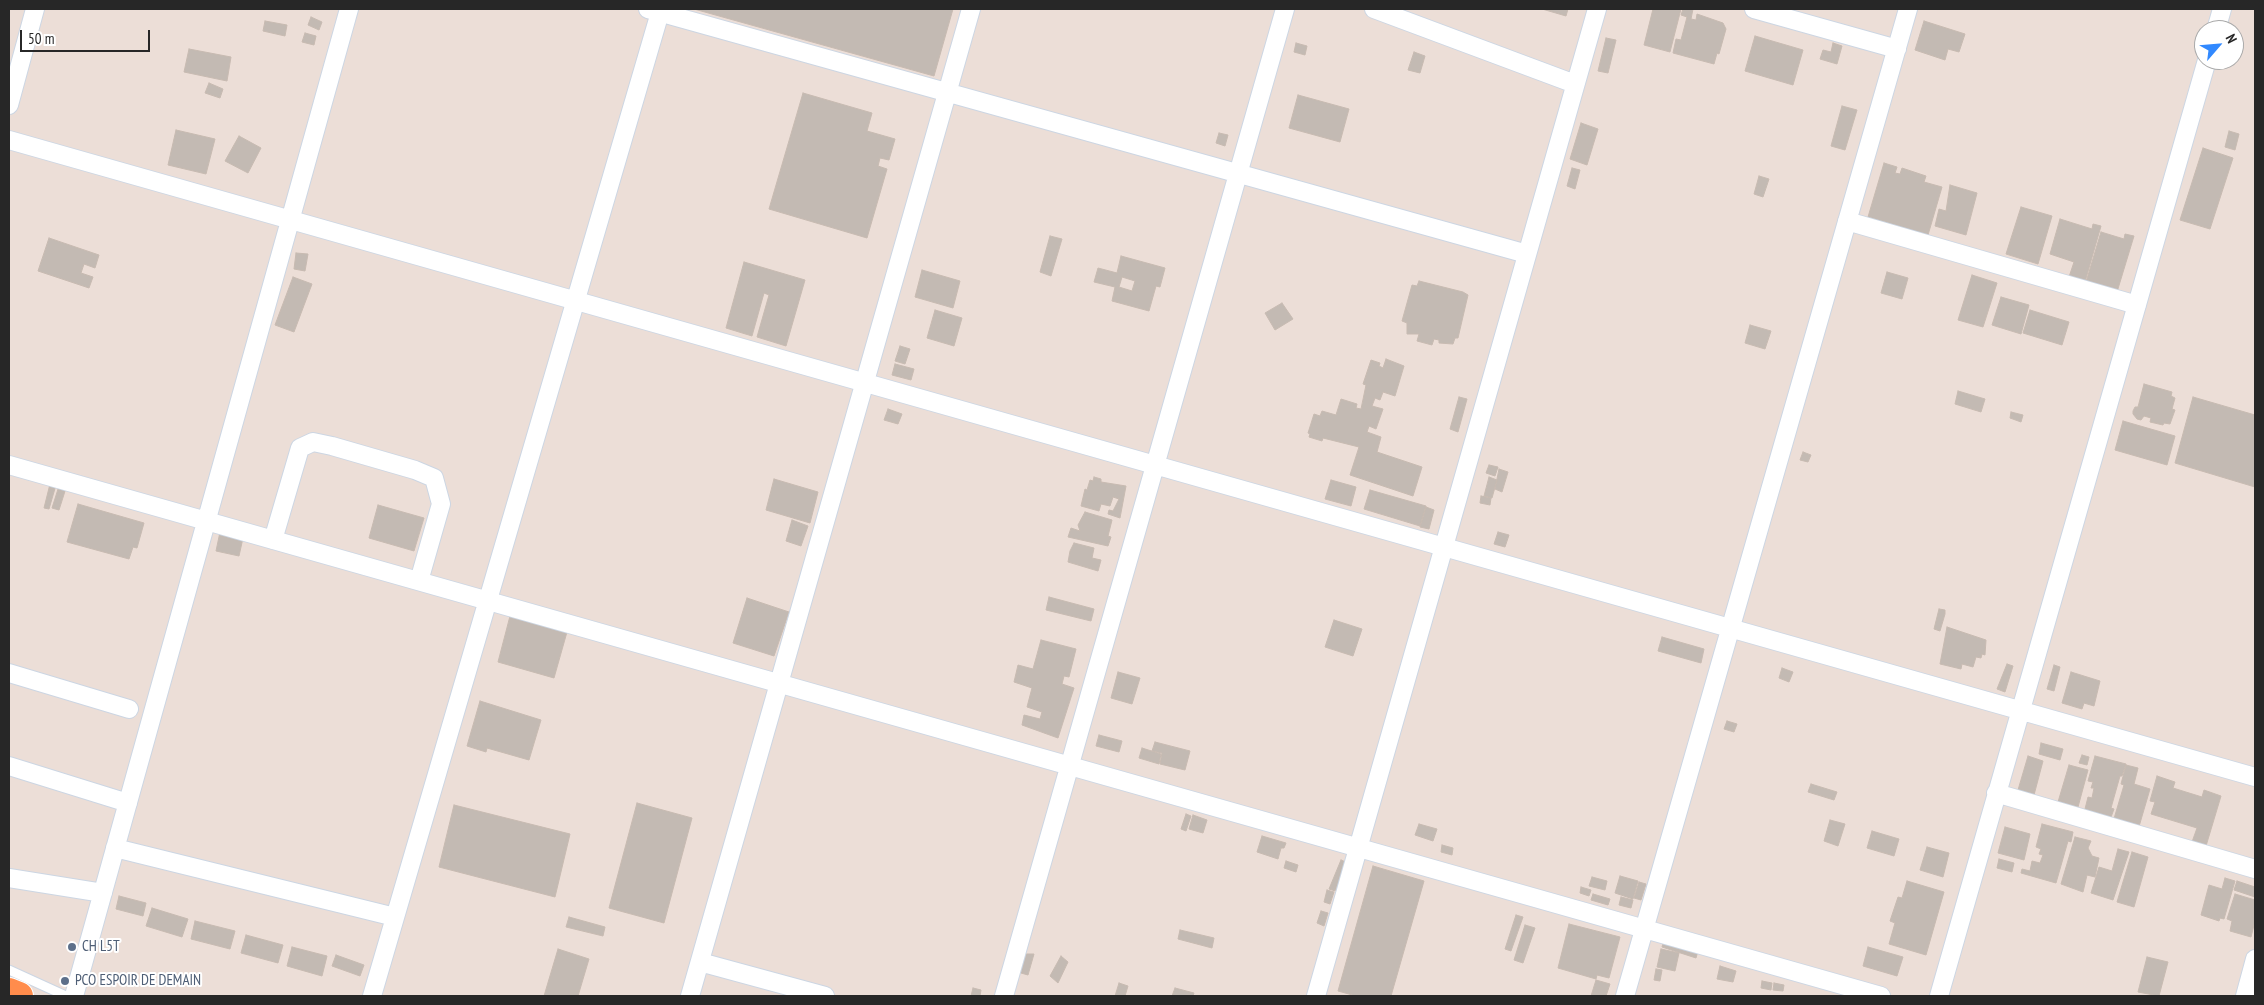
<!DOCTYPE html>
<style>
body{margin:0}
#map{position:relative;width:2264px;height:1005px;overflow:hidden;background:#ecded7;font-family:"PT Sans Narrow",sans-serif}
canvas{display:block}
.frame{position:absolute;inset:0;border:10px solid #272727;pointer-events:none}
.north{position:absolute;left:2194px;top:20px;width:50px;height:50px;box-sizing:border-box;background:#fff;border:1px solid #a9a9a9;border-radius:50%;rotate:63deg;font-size:14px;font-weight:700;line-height:20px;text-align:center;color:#272727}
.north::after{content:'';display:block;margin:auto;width:18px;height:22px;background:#3189ff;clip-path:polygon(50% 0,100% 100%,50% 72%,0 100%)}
.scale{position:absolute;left:20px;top:30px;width:130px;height:22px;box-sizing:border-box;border:2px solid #272727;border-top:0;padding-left:6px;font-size:15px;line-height:18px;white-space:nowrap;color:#272727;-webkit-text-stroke:4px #fff;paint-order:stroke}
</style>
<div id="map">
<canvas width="2264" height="1005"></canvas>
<div class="frame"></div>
<div class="north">N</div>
<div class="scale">50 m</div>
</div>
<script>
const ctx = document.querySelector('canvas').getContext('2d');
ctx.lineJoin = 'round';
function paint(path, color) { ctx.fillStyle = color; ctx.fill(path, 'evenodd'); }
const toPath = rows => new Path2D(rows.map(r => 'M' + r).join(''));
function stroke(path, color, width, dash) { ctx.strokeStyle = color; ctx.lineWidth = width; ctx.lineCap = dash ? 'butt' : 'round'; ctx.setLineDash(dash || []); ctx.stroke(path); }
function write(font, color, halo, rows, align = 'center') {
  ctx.font = font + ' "PT Sans Narrow",sans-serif'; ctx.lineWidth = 4; ctx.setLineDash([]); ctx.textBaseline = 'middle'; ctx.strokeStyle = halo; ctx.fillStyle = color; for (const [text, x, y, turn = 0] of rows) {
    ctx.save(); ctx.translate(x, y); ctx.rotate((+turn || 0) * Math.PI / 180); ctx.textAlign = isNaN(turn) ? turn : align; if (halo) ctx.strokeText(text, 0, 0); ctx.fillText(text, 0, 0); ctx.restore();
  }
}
const building = toPath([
 [694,9,953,9,934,76,694,9],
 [1542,9,1568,9,1566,16,1542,9],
 [1653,9,1681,9,1670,52,1644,45,1653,9],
 [1683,9,1693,9,1691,19,1696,20,1697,14,1723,23,1726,29,1719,54,1717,53,1714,64,1673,53,1676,39,1681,40,1687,17,1681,15,1683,9],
 [311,17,322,22,319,30,308,25,311,17],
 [265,21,287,25,285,36,263,31,265,21],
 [1924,21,1965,34,1959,52,1948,49,1945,60,1915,50,1924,21],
 [305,33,316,36,314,45,302,42,305,33],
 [1755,36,1803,50,1793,85,1745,71,1755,36],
 [1606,38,1616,40,1608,73,1598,71,1606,38],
 [1296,43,1307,46,1305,55,1294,52,1296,43],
 [1833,43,1842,46,1837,64,1820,59,1823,50,1831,52,1833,43],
 [189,49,231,57,227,81,184,72,189,49],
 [1414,52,1425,56,1420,73,1408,70,1414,52],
 [209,83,223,89,220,98,205,93,209,83],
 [803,93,872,113,867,131,895,139,889,160,880,158,878,166,887,169,867,238,769,209,803,93],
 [1298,95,1349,109,1340,142,1289,128,1298,95],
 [1842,106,1857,110,1845,150,1831,146,1842,106],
 [1581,123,1598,129,1587,165,1570,159,1581,123],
 [176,130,215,139,206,174,168,165,176,130],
 [2229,131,2239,134,2235,150,2225,147,2229,131],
 [1219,133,1228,135,1225,146,1216,143,1219,133],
 [239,136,261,148,248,173,225,161,239,136],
 [2203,148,2233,158,2210,229,2180,220,2203,148],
 [1884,163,1897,167,1895,173,1900,174,1902,168,1926,176,1924,182,1942,187,1928,235,1868,217,1884,163],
 [1572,168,1580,170,1575,189,1567,186,1572,168],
 [1759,176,1769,179,1763,197,1754,194,1759,176],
 [1950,185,1977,193,1966,235,1935,226,1939,209,1946,211,1950,185],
 [2021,207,2052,216,2038,264,2006,254,2021,207],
 [2060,219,2092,229,2093,224,2101,226,2085,282,2069,277,2074,262,2050,254,2060,219],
 [2101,232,2124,239,2125,234,2134,236,2117,292,2086,282,2101,232],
 [1050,236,1062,239,1051,276,1040,272,1050,236],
 [49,238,99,255,95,268,84,264,81,273,93,277,89,288,38,271,49,238],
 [296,253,308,254,305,271,294,269,296,253],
 [1121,256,1165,268,1160,287,1156,286,1149,311,1112,301,1115,287,1094,282,1098,268,1117,273,1121,256],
 [1122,277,1135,281,1132,291,1119,287,1122,277],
 [744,262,805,280,786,346,757,337,769,295,764,293,752,336,726,328,744,262],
 [922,270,960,281,953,308,915,297,922,270],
 [1887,272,1908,278,1902,299,1881,293,1887,272],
 [1972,275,1997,283,1983,327,1958,320,1972,275],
 [293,277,312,284,294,332,275,325,293,277],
 [1419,281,1463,292,1468,295,1458,338,1455,338,1453,344,1439,343,1439,340,1434,339,1432,345,1417,341,1419,334,1407,334,1407,323,1402,321,1412,285,1417,286,1419,281],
 [2001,297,2029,305,2021,334,1992,325,2001,297],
 [1282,303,1293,319,1275,330,1265,313,1282,303],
 [935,310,962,318,954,346,927,338,935,310],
 [2030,310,2069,322,2062,345,2023,333,2030,310],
 [1750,325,1771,331,1765,349,1745,343,1750,325],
 [900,346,910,349,905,364,895,361,900,346],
 [1386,359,1404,366,1395,396,1383,392,1380,400,1375,398,1372,406,1383,409,1376,429,1369,426,1367,432,1381,437,1377,452,1422,467,1413,496,1350,475,1359,447,1323,438,1322,441,1309,437,1310,434,1308,433,1314,414,1320,416,1322,411,1336,415,1341,399,1357,404,1356,408,1361,409,1366,385,1363,384,1371,360,1380,363,1379,366,1383,368,1386,359],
 [895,364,914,369,911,380,892,375,895,364],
 [2144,384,2172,392,2171,396,2175,398,2172,409,2175,410,2170,424,2164,423,2163,425,2150,422,2151,418,2144,416,2141,420,2137,419,2133,414,2133,411,2135,407,2138,407,2144,384],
 [1958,391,1985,399,1981,412,1955,404,1958,391],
 [1459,397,1467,399,1458,432,1450,429,1459,397],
 [2193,397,2255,415,2255,487,2175,463,2193,397],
 [888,409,902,414,898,424,884,420,888,409],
 [2011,412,2023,415,2021,422,2010,418,2011,412],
 [2123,421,2175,436,2167,465,2115,450,2123,421],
 [1803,452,1811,455,1808,462,1800,460,1803,452],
 [1489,465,1498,467,1495,476,1486,473,1489,465],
 [1499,469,1508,472,1502,492,1495,489,1499,469],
 [1094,477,1101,479,1101,482,1126,486,1120,518,1108,514,1109,510,1113,511,1119,499,1113,497,1110,506,1101,504,1099,511,1081,506,1085,489,1087,490,1090,480,1093,481,1094,477],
 [1489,477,1497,480,1492,498,1484,496,1489,477],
 [774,479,818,492,810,523,766,510,774,479],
 [1331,480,1356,487,1351,506,1325,499,1331,480],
 [50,484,56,485,49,509,44,508,50,484],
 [59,486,66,488,59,510,52,508,59,486],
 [1370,490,1426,506,1420,526,1364,509,1370,490],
 [1481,496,1491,498,1490,505,1480,503,1481,496],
 [78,504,144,523,137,548,133,547,129,559,67,542,78,504],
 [378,505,424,518,414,551,369,538,378,505],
 [1426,507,1434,510,1429,529,1420,527,1426,507],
 [1085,512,1112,520,1108,536,1111,537,1108,546,1068,537,1071,528,1080,531,1078,525,1085,512],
 [792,520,808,526,801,546,786,541,792,520],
 [220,532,243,538,239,556,216,551,220,532],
 [1498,532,1509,535,1505,547,1494,544,1498,532],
 [1074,543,1094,548,1092,558,1101,560,1098,571,1068,562,1070,551,1074,543],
 [1049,597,1094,609,1091,621,1046,610,1049,597],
 [747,598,789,612,774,656,733,643,747,598],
 [1939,609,1945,610,1945,614,1940,631,1934,629,1939,609],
 [510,616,567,632,554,678,498,662,510,616],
 [1334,620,1362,629,1353,656,1325,647,1334,620],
 [1947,627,1986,640,1985,655,1982,654,1981,658,1976,657,1973,667,1962,664,1961,669,1940,664,1947,627],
 [1662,637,1704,649,1701,663,1658,651,1662,637],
 [1041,640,1076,649,1069,677,1064,676,1062,684,1074,688,1058,738,1022,725,1024,715,1040,719,1042,712,1027,707,1032,688,1014,682,1018,665,1033,669,1041,640],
 [2007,664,2013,666,2005,692,1997,689,2007,664],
 [2054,665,2060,667,2054,691,2047,689,2054,665],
 [1782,668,1793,672,1789,682,1779,678,1782,668],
 [1118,672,1140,678,1132,704,1111,698,1118,672],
 [2071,672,2100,681,2094,706,2084,703,2082,709,2062,703,2071,672],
 [480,701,541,720,529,760,487,748,486,752,467,746,480,701],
 [1727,721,1737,724,1734,732,1724,729,1727,721],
 [1099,735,1122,741,1119,752,1096,746,1099,735],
 [1155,742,1190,751,1185,770,1160,764,1162,753,1152,751,1155,742],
 [2041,743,2063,749,2060,760,2039,754,2041,743],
 [1142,748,1161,754,1159,764,1139,758,1142,748],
 [2082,755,2089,757,2087,765,2079,763,2082,755],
 [2028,756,2043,761,2034,795,2018,790,2028,756],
 [2095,756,2126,764,2122,776,2120,776,2111,808,2114,809,2110,820,2084,813,2088,797,2092,798,2094,788,2091,788,2093,782,2088,781,2095,756],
 [2069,765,2088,770,2078,807,2058,802,2069,765],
 [2126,765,2138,768,2134,784,2150,789,2138,830,2113,822,2124,785,2121,784,2126,765],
 [2157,776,2175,782,2173,788,2202,797,2204,790,2221,796,2206,846,2192,842,2197,828,2151,814,2155,802,2150,801,2157,776],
 [1811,784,1837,792,1834,800,1808,792,1811,784],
 [637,803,692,818,664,923,609,908,637,803],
 [454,805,570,834,555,897,439,867,454,805],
 [1186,814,1191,816,1186,831,1181,829,1186,814],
 [1193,815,1207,820,1203,833,1189,829,1193,815],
 [1830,820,1845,824,1838,846,1824,841,1830,820],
 [1419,824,1437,829,1433,841,1415,835,1419,824],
 [2042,824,2073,832,2071,842,2068,841,2056,883,2021,873,2022,869,2030,871,2032,861,2040,863,2043,855,2039,854,2041,849,2036,847,2042,824],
 [2005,827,2030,834,2024,860,1998,853,2005,827],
 [1872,831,1899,839,1894,856,1867,848,1872,831],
 [1262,836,1286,843,1284,848,1281,848,1278,859,1257,852,1262,836],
 [2075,837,2091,841,2088,848,2092,856,2099,858,2095,877,2087,875,2083,892,2061,884,2075,837],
 [1442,845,1453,848,1452,855,1441,852,1442,845],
 [1927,847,1949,853,1943,877,1920,870,1927,847],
 [2118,849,2129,852,2113,900,2091,893,2099,867,2112,871,2118,849],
 [2132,852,2148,857,2134,907,2117,902,2132,852],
 [1999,859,2014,863,2012,872,1997,868,1999,859],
 [1341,860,1348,863,1335,891,1329,889,1341,860],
 [1286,861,1298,865,1296,872,1284,868,1286,861],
 [1373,866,1424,881,1391,996,1356,996,1338,991,1373,866],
 [1620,876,1638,881,1633,899,1615,893,1620,876],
 [1592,877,1607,881,1605,890,1589,886,1592,877],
 [2225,878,2235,881,2224,919,2220,918,2219,921,2201,915,2209,885,2222,889,2225,878],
 [1907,881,1944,892,1926,955,1889,944,1895,923,1890,921,1898,897,1902,898,1907,881],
 [2237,881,2255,887,2255,897,2234,890,2237,881],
 [1639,882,1646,884,1641,900,1634,898,1639,882],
 [1581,887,1591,890,1589,896,1580,893,1581,887],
 [1327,890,1334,892,1330,904,1324,902,1327,890],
 [1593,894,1610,899,1608,905,1591,900,1593,894],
 [2235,894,2255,900,2255,921,2251,937,2230,931,2232,921,2227,919,2235,894],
 [119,896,146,903,143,916,116,909,119,896],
 [1621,897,1633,900,1631,908,1619,905,1621,897],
 [152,908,188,919,182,937,146,926,152,908],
 [1321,911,1328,913,1324,926,1317,923,1321,911],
 [1516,915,1523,917,1511,951,1505,949,1516,915],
 [569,917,605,927,603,936,566,927,569,917],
 [195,921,235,931,230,949,191,939,195,921],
 [1569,924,1620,937,1609,978,1597,975,1596,979,1558,968,1569,924],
 [1525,925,1535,928,1523,963,1514,960,1525,925],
 [1180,930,1214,938,1212,948,1178,939,1180,930],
 [246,935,283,945,278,963,241,953,246,935],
 [1664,940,1698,951,1696,958,1662,947,1664,940],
 [292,947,327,956,322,976,287,966,292,947],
 [1868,947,1903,957,1897,976,1863,966,1868,947],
 [558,949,589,959,578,996,544,996,558,949],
 [1661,949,1679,953,1675,971,1657,967,1661,949],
 [1022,954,1034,954,1028,975,1021,973,1022,954],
 [336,955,364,965,360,976,332,966,336,955],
 [1061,956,1068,962,1058,983,1050,976,1061,956],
 [2147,957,2168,962,2159,996,2138,992,2147,957],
 [1720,966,1736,971,1733,982,1717,979,1720,966],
 [1656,969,1662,970,1660,981,1654,980,1656,969],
 [1596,980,1610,984,1606,996,1591,996,1596,980],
 [1762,981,1772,983,1771,990,1761,988,1762,981],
 [1119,983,1128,986,1125,996,1115,996,1119,983],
 [1774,983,1784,985,1783,991,1773,990,1774,983],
 [973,988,981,990,980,996,971,996,973,988],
 [1175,988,1194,993,1193,996,1172,996,1175,988]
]);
const service = toPath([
 [9,970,66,996]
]);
const minor = toPath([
 [648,9,1527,254],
 [1374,9,1575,84],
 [1754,9,1897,49],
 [2216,30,2222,9],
 [9,105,35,9],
 [9,140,2255,777],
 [1847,221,2137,305],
 [9,465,1881,996],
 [273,540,300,448,313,442,332,446,415,470,434,478,441,504,419,581],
 [9,673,129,709],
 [9,766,128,803],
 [1996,793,2255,869],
 [115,848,395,917],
 [9,878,103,893],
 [700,962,825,996],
 [74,996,349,9],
 [372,996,661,9],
 [690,996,971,9],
 [1004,996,1285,9],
 [1316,996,1597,9],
 [1625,996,1908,9],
 [1939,996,2207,60],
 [2245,996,2255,959]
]);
const trunk = toPath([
 [9,992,19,996]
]);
const markers = [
 [72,947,5,"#5c6f8a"],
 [65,981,5,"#5c6f8a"]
];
const serviceNames = [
 ["CH L5T",82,947],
 ["PCO ESPOIR DE DEMAIN",75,981]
];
paint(building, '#c3bab3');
stroke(building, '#c7bab1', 1);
stroke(service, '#ccd6e3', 11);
stroke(minor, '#ccd6e3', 20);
stroke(trunk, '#fff', 30);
stroke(service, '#fff', 9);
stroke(minor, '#fff', 18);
stroke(trunk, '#ff8c4c', 28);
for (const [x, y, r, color] of markers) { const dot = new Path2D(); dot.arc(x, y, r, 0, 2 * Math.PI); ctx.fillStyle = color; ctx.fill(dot); stroke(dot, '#fff', 2); }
write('15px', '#4e5e75', '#fff', serviceNames, 'left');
</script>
